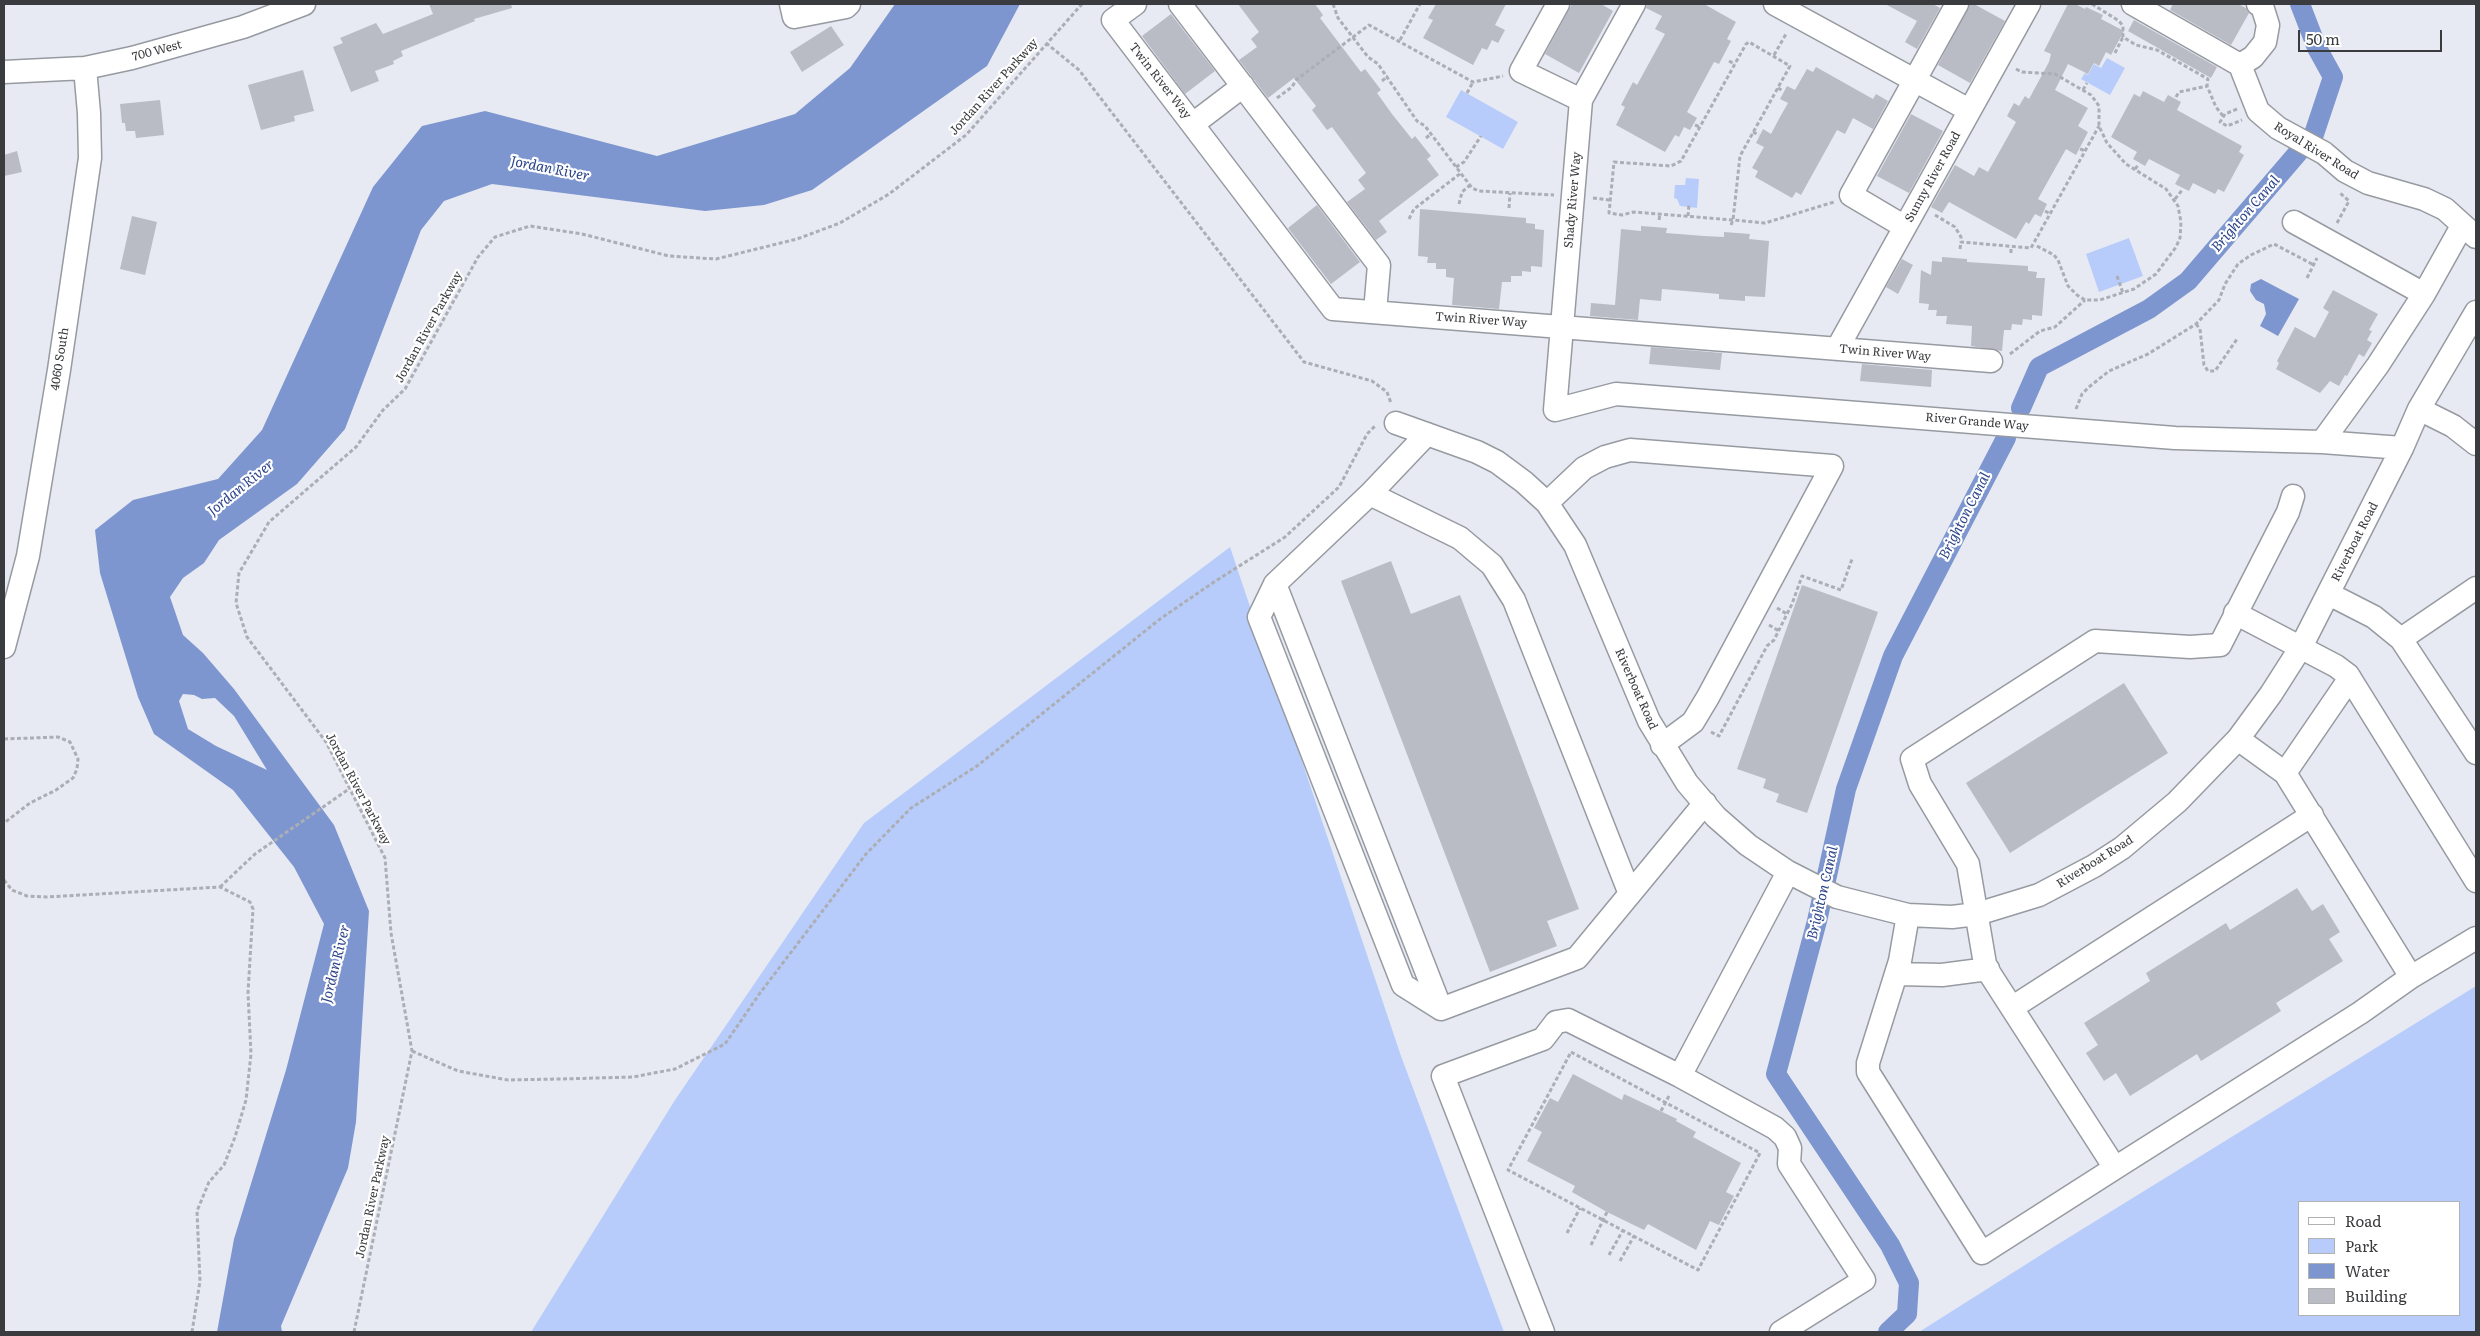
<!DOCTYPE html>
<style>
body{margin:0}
#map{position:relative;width:2480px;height:1336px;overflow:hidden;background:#e7eaf2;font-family:Literata,serif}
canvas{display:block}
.frame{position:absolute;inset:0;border:5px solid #393b3e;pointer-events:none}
.legend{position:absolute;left:2298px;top:1201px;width:162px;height:115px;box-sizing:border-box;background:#fff;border:1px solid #b0b1b2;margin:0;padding:6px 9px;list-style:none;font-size:15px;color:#393b3e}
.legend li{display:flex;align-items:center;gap:10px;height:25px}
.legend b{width:25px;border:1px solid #b0b1b2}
.scale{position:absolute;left:2298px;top:30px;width:144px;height:22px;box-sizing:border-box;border:2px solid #393b3e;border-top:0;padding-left:6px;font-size:15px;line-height:18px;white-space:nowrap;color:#393b3e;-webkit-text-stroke:4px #fff;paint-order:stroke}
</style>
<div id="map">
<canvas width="2480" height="1336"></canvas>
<div class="frame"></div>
<ul class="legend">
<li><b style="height:6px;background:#fff"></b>Road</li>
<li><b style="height:14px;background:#b8ccfb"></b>Park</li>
<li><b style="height:14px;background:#7e96cf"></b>Water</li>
<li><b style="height:14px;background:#b9bcc4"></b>Building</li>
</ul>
<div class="scale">50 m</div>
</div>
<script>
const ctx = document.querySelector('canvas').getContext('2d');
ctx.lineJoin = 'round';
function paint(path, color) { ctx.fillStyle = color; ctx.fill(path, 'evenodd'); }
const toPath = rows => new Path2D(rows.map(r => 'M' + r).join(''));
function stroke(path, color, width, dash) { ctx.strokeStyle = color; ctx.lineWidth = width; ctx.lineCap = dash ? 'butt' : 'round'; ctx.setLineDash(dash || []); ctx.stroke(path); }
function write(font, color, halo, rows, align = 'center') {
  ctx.font = font + ' Literata,serif'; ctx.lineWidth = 4.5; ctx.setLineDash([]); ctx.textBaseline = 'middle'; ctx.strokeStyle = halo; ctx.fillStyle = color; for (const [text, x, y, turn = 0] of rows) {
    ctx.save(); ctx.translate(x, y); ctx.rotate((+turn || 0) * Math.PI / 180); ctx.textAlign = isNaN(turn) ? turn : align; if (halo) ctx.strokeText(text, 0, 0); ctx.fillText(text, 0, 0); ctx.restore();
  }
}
const green = toPath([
 [2107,58,2125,68,2110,95,2081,79,2085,73,2088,75,2094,64,2101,68],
 [1461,90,1518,122,1503,149,1446,117],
 [1686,178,1699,179,1697,208,1680,206,1677,199,1674,198,1675,185,1685,185],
 [2129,238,2143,276,2099,292,2086,254],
 [1230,547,1401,1056,1504,1332,531,1332,675,1100,864,823],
 [2476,986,2476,1332,1919,1332,2055,1246],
 [2459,1202,2459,1315,2299,1315,2299,1202]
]);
const water = toPath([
 [895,4,1020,4,987,66,812,190,764,205,705,211,492,184,444,201,421,230,345,429,297,484,219,540,204,563,183,578,170,597,183,635,203,653,234,689,334,825,369,911,356,1122,348,1168,281,1326,282,1332,217,1332,234,1239,286,1070,324,924,294,867,233,790,154,734,138,697,100,573,95,530,133,500,218,479,262,430,373,187,422,126,485,111,657,156,795,114,850,68],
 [183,694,194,695,202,699,215,698,234,716,267,770,216,746,188,729,179,701],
 [2261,279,2299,299,2278,336,2260,326,2266,314,2264,304,2256,300,2250,291,2251,284]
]);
const canal = toPath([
 [2021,408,2039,367,2149,309,2188,281,2314,134,2333,77,2317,48,2300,4],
 [1888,1332,1907,1314,1909,1283,1890,1245,1776,1074,1817,921,1846,789,1893,656,2006,438]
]);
const building = toPath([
 [429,4,511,4,512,8,474,19,475,21,401,51,403,56,393,61,394,64,375,71,379,81,351,92,333,47,343,43,340,38,376,23,383,34,433,14],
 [1238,4,1315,4,1323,15,1320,18,1361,72,1365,69,1381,90,1377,93,1392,114,1412,139,1415,136,1431,156,1427,159,1439,175,1379,221,1387,232,1376,240,1347,202,1365,189,1358,180,1366,173,1332,127,1327,130,1312,110,1316,106,1294,78,1268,98,1239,60,1257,47,1251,39,1259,32],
 [1436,4,1506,4,1495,25,1505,30,1498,43,1492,40,1487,50,1482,48,1473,65,1423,38,1433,20,1428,18],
 [1572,4,1601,4,1613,11,1579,73,1545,54],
 [1647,4,1704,4,1736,22,1727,39,1731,41,1719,64,1714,62,1687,112,1697,118,1690,130,1684,127,1679,137,1675,135,1665,152,1616,125,1625,107,1621,105,1633,82,1637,85,1665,34,1655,29,1662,16,1646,8],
 [1885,4,1933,4,1940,8,1917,49,1905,42,1917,21],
 [1970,4,1974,4,2005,21,1970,83,1938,65],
 [2068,4,2075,4,2085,9,2086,7,2103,15,2101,19,2124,31,2111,55,2106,52,2099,66,2094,63,2088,74,2068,64,2055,90,2088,108,2078,126,2088,132,2076,155,2066,149,2038,199,2047,204,2041,217,2035,214,2029,224,2026,222,2016,239,1949,202,1942,213,1931,207,1955,165,1974,176,1979,167,1988,172,2016,122,2007,116,2014,103,2019,106,2025,96,2029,99,2049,62,2051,54,2044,51],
 [2173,4,2238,4,2246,8,2249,13,2231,45,2170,10],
 [1171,14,1215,71,1185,94,1142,36],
 [2134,20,2217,67,2211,78,2128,31],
 [831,26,844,45,802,72,790,52],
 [1816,67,1873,99,1876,94,1888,101,1873,129,1853,118,1845,134,1837,130,1801,195,1796,192,1792,198,1755,177,1758,171,1752,168,1764,147,1756,143,1763,129,1771,134,1780,117,1788,103,1780,99,1787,86,1795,90,1807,69,1813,72],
 [303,70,314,111,294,116,295,121,261,130,248,85],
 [2143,91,2164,102,2168,95,2181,102,2177,110,2242,146,2239,152,2244,155,2224,192,2218,189,2215,194,2193,183,2189,191,2175,184,2180,175,2149,159,2145,166,2133,159,2137,152,2111,137,2134,94,2140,97],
 [160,100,164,135,136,138,135,131,126,131,125,123,122,123,120,104],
 [1911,114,1943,131,1909,193,1877,176],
 [17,151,22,172,4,176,4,155],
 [1317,205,1360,262,1331,284,1288,228],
 [1420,209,1526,218,1526,223,1535,224,1535,229,1544,230,1542,267,1531,266,1531,272,1522,271,1522,276,1511,276,1511,282,1502,282,1499,309,1452,305,1454,278,1446,277,1446,269,1436,269,1436,263,1427,263,1428,257,1418,256],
 [132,216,157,222,145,275,120,269],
 [1641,226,1667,228,1666,233,1704,236,1724,237,1724,232,1750,234,1749,239,1769,241,1765,297,1745,296,1745,301,1719,299,1719,294,1662,289,1661,301,1640,299,1638,320,1590,316,1591,303,1615,305,1621,229,1641,231],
 [1942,257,1967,259,1967,262,2028,266,2028,271,2037,272,2036,278,2045,278,2042,316,2032,315,2032,320,2023,319,2022,325,2012,324,2011,330,2004,330,2002,351,1971,346,1972,326,1946,324,1947,316,1936,316,1937,310,1928,310,1929,304,1919,303,1921,270,1931,275,1932,261,1942,262],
 [1902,259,1913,265,1898,294,1886,287],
 [2333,290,2378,314,2369,330,2372,331,2367,340,2372,343,2364,357,2359,354,2347,376,2345,375,2339,386,2330,381,2320,393,2276,369,2279,363,2277,361,2295,327,2315,338,2329,312,2323,308],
 [1651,347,1722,353,1720,370,1649,364],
 [1862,364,1932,370,1931,387,1860,381],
 [1391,561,1411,614,1460,595,1579,909,1547,921,1557,946,1490,972,1341,581],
 [1802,585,1878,612,1807,813,1776,802,1779,794,1763,788,1766,779,1737,769],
 [2124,683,2168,753,2010,853,1966,783],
 [2297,888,2312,911,2323,904,2340,932,2329,939,2343,961,2276,1003,2281,1011,2201,1061,2197,1054,2130,1096,2116,1073,2104,1081,2086,1053,2098,1045,2084,1023,2150,981,2146,973,2226,923,2230,930],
 [1573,1074,1622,1100,1624,1094,1677,1119,1676,1121,1696,1132,1693,1137,1741,1163,1726,1192,1734,1196,1719,1225,1710,1221,1696,1250,1648,1224,1644,1230,1607,1212,1572,1192,1575,1186,1527,1161,1542,1132,1534,1128,1550,1098,1558,1102]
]);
const path = toPath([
 [1333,4,1338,18,1368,57,1378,64,1417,121,1425,126,1472,188,1479,191,1554,195],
 [2092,4,2119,21,2123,26,2123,37,2136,45,2157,50,2208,79,2207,86,2216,107,2223,116],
 [1400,40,1420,4],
 [1046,43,1079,70,1304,362,1372,381,1387,392,1391,403],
 [2115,53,2123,37],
 [1774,55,1786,34],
 [1729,61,1735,64],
 [2016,69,2022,72,2055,74,2091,95,2099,106,2099,126,2107,143,2126,164,2166,189,2178,206,2181,222,2180,238,2176,247,2156,274,2134,289,2100,300,2085,300,2077,295,2068,286,2058,260,2054,255,2035,245],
 [1382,81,1388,76],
 [1778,88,1783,91],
 [2083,90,2087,83],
 [1467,93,1473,82],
 [2176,97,2179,92,2207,86],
 [1277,98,1292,87,1296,80,1369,25,1473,82,1503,76],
 [2237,109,2225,114,2220,122,2227,126,2242,120],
 [1695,125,1700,127],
 [1753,132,1759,135],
 [1426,138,1431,134],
 [2080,149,2086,151],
 [1456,167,1464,162,1481,136],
 [2135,169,2139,164],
 [1593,198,1609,200],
 [2175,199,2183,189],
 [1459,204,1462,192,1470,185],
 [1509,208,1510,193],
 [2045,211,2051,214],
 [1935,215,1955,227,1961,237,1961,242,2031,248,2099,126],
 [1688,216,1689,204],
 [1409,219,1414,209,1461,173],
 [1659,220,1660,214],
 [2337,223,2349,201,2339,192],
 [1731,225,1733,220,1740,156,1790,66,1749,42,1746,44,1681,161,1671,166,1614,162,1609,213,1622,215,1634,212,1733,220,1765,223,1834,202],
 [1960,249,1961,242],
 [2011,253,2011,247],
 [2117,276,2123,293],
 [2307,278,2317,258],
 [2196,324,2200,329,2204,365,2208,371,2215,371,2237,339],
 [2010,354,2040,331,2055,327,2085,300],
 [2076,409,2082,394,2089,387,2109,371,2148,354,2196,324,2219,300,2225,284,2238,264,2251,255,2274,244,2314,265],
 [1777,608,1787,614],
 [1769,625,1779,631],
 [1711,732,1719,736,1767,646,1774,640,1792,604,1802,576,1841,590,1852,559],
 [4,739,58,737,70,742,78,759,77,769,73,778,56,790,30,803,4,823],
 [4,880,12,890,27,896,46,897,220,887,250,902,253,909,248,993,251,1054,246,1100,235,1137,224,1165,209,1182,197,1211,200,1281,192,1332],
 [220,887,255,854,349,789],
 [412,1051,458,1071,508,1080,560,1079,633,1077,675,1069,725,1044,760,993,866,854,911,808,977,766,1160,619,1214,582,1285,537,1339,487,1367,434,1376,425],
 [1571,1052,1760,1153,1698,1270,1508,1170,1571,1052],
 [1661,1111,1670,1094],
 [1567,1233,1580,1208],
 [1591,1245,1607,1212],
 [1609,1255,1623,1230],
 [1620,1261,1634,1236],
 [354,1332,412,1051,391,933,385,858,326,742,247,637,236,603,239,573,269,522,356,447,383,410,405,389,478,257,495,237,530,226,582,234,669,256,716,259,797,239,840,223,889,194,966,135,1082,4]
]);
const minor = toPath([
 [791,4,794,17,846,7,849,4],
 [1135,4,1113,20,1333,309,1991,361],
 [1180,4,1379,265,1375,312],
 [1558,4,1521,71,1581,100],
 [1634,4,1581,100,1555,410,1616,394,2175,438,2322,442,2402,448],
 [1775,4,1969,110],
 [2133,4,2240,65,2258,111,2278,128,2324,153,2345,171,2368,183,2424,199,2445,209,2476,237],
 [2240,65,2253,57,2265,42,2268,25,2262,6,2258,4],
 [4,72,85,68,132,58,243,27,304,4],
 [1193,124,1243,86],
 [2294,222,2424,294],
 [1905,227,1851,195,1957,4],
 [1837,349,2029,4],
 [2419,409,2453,426,2476,444],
 [1396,423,1477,452,1497,462,1524,482,1547,503,1575,545,1649,721,1687,783,1716,817,1748,845,1788,872,1837,897,1908,915,1952,917,1977,914,2039,895,2094,866,2122,848,2177,802,2238,739,2271,694,2301,647,2402,448,2419,409,2476,312],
 [1427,434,1370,494,1275,584,1441,1009,1577,958,1705,803],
 [2322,442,2378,365,2424,294,2462,226],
 [1370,494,1460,538,1492,565,1514,600,1630,894],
 [1547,503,1584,468,1605,457,1630,450,1832,466,1708,697,1693,722,1662,745],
 [1275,584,1259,617,1403,985,1441,1009],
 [2329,594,2374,617,2401,639,2476,753],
 [2235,613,2336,666,2348,675,2476,881],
 [2401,639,2476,588],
 [4,647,28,556,59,370,90,158,89,113,85,68],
 [2238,739,2285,773,2411,977,2476,938],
 [2285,773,2350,678],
 [1908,915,1900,961,1868,1063,1868,1072,1982,1253,2115,1168,1990,974,1985,964,1968,864,1920,784,1912,759,2095,641,2190,647,2220,645,2288,512,2293,496],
 [1896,974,1942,975,1988,969],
 [2013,1007,2312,815],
 [2115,1168,2360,1013,2411,977],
 [1543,1332,1443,1076,1543,1039,1556,1022,1568,1020,1680,1076],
 [1781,1332,1864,1280,1789,1164,1790,1148,1785,1137,1775,1128,1680,1076,1788,872]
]);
const streetNames = [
 ["700 West",157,51,-15],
 ["Twin River Way",1160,81,52],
 ["Jordan River Parkway",994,87,-48],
 ["Royal River Road",2316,151,32],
 ["Sunny River Road",1933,177,-61],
 ["Shady River Way",1573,200,-85],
 ["Twin River Way",1481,320,4],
 ["Jordan River Parkway",429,327,-61],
 ["Twin River Way",1885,353,5],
 ["4060 South",60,359,-81],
 ["River Grande Way",1977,422,5],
 ["Riverboat Road",2355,542,-63],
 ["Riverboat Road",1636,689,66],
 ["Jordan River Parkway",358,789,62],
 ["Riverboat Road",2095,862,-32],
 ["Jordan River Parkway",373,1197,-78]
];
const waterNames = [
 ["Jordan River",550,169,11],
 ["Brighton Canal",2246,214,-49],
 ["Jordan River",241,488,-39],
 ["Brighton Canal",1965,516,-63],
 ["Brighton Canal",1823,893,-77],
 ["Jordan River",336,964,-76]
];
paint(green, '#b8ccfb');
paint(water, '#7e96cf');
stroke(canal, '#7e96cf', 20);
paint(building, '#b9bcc4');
stroke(minor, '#969aa1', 25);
stroke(path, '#abaeb4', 3, [4, 2.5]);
stroke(minor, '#fff', 22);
write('12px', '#393b3e', '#fff', streetNames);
write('italic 14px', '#2c458a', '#fff', waterNames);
</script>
